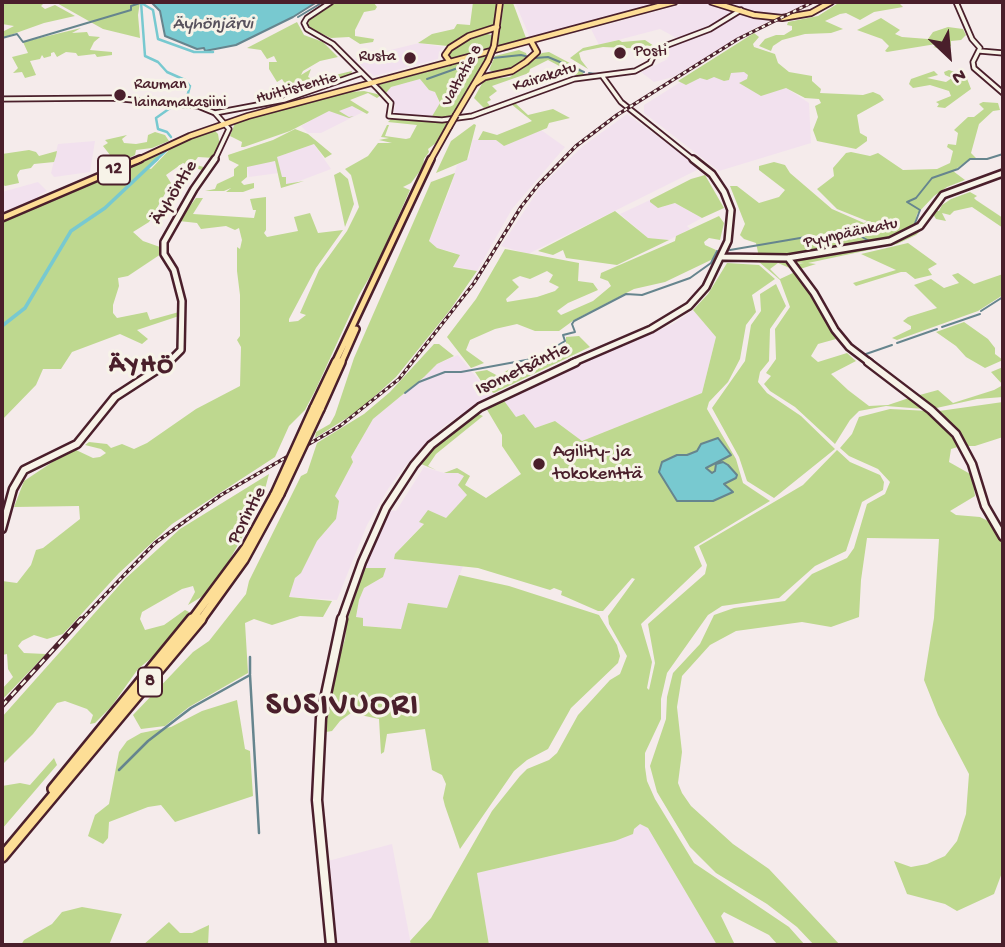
<!DOCTYPE html>
<meta charset="utf-8">
<style>
body{margin:0}
#map{position:relative;width:1005px;height:947px;overflow:hidden;background:#f5ebeb;font-family:"Gochi Hand",sans-serif}
canvas{display:block}
.frame{position:absolute;inset:0;border:4px solid #4a1f2b;pointer-events:none}
.north{position:absolute;left:914px;top:21px;width:70px;height:70px;-webkit-text-stroke:5px #f7f3e8;paint-order:stroke;rotate:154deg;font-size:19px;font-weight:700;line-height:28px;text-align:center;color:#4a1f2b}
.north::after{content:'';display:block;margin:auto;width:24px;height:32px;background:#4a1f2b;clip-path:polygon(50% 0,100% 100%,50% 72%,0 100%)}
</style>
<div id="map">
<canvas width="1005" height="947"></canvas>
<div class="frame"></div>
<div class="north">N</div>
</div>
<script>
const ctx = document.querySelector('canvas').getContext('2d');
ctx.lineJoin = 'round';
function paint(path, color) { ctx.fillStyle = color; ctx.fill(path, 'evenodd'); }
const toPath = rows => new Path2D(rows.map(r => 'M' + r).join(''));
function stroke(path, color, width, dash) { ctx.strokeStyle = color; ctx.lineWidth = width; ctx.lineCap = dash ? 'butt' : 'round'; ctx.setLineDash(dash || []); ctx.stroke(path); }
function write(font, color, halo, rows, align = 'center') {
  ctx.font = font + ' "Gochi Hand",sans-serif'; ctx.lineWidth = 6; ctx.setLineDash([]); ctx.textBaseline = 'middle'; ctx.strokeStyle = halo; ctx.fillStyle = color; for (const [text, x, y, turn = 0] of rows) {
    ctx.save(); ctx.translate(x, y); ctx.rotate((+turn || 0) * Math.PI / 180); ctx.textAlign = isNaN(turn) ? turn : align; if (halo) ctx.strokeText(text, 0, 0); ctx.fillText(text, 0, 0); ctx.restore();
  }
}
const built = toPath([
 [515,2,667,2,530,38],
 [691,2,810,2,755,28,673,77,654,82,641,72,668,59,661,55,667,51,663,48,682,41,660,29,599,45,591,29],
 [419,43,443,47,439,52,438,59,374,76,354,59],
 [730,51,809,103,811,143,719,171,644,113,644,105],
 [420,79,429,90,435,92,440,104,431,118,394,114,395,104,386,93,387,88],
 [350,105,363,112,321,133,308,133,301,126,331,108],
 [627,114,697,165,697,170,528,254,501,246,541,186,583,146],
 [541,130,565,147,512,209,477,271,453,266,456,263,456,253,437,248,429,241,450,189,457,165,469,158,472,140,496,140,504,146],
 [95,141,90,172,54,177,51,173,58,144],
 [314,144,331,169,281,188,279,173,249,177,247,165,275,161,278,168,276,157],
 [38,182,47,191,39,195,38,199,2,212,2,192],
 [650,200,662,207,675,203,702,218,687,226,690,229,669,240,648,238,620,214],
 [693,310,716,337,702,393,582,441,555,421,535,428,516,418,502,398,673,324],
 [458,355,487,390,494,393,444,426,405,466,388,489,367,525,337,600,289,597,295,578,317,541,336,519,335,496,353,462,351,457,373,419,424,377,437,364],
 [424,467,444,473,457,468,470,476,465,485,468,495,446,518,424,523,395,554,395,559,463,566,447,608,401,629,363,626,356,618,359,600,364,588,383,577,385,569,365,568,389,510,396,511],
 [640,824,648,828,717,945,489,945,476,873,615,841],
 [392,844,411,945,337,945,328,861]
]);
const green = toPath([
 [2,2,44,3,41,6,45,9,55,5,75,16,44,23,2,38,2,32,14,26,2,24],
 [55,2,140,2,138,15,140,38,103,29],
 [333,2,378,2,374,3,377,7,375,10,364,12,355,30,355,36,374,39,373,42,360,44,349,37,331,38,311,29,308,25,310,17],
 [473,2,497,2,494,26,448,46,418,43,432,34,454,29,457,24,470,25],
 [504,2,513,3,526,38,498,46],
 [840,2,905,2,899,3,903,7,874,12,860,20,846,13,840,14,825,21,843,29,831,33,805,34,782,40,773,46,771,51,759,46,765,39,776,35,784,35,792,30,792,26,787,25,788,22,818,16],
 [881,18,900,30,895,34,902,37,928,39,933,32,948,27,963,29,966,35,961,40,951,41,951,46,943,49,933,47,944,44,938,42,936,44,887,52,885,51,889,46,882,39,857,30],
 [297,22,304,35,323,42,338,57,320,61,303,71,301,75,311,69,308,77,314,80,352,71,351,75,323,87,304,87,309,90,298,95,285,95,289,90,282,79,277,82,269,69,269,62,277,62,274,56,267,59,261,50,247,48],
 [81,28,72,33,87,32,89,36,100,37,94,42,90,50,112,52,112,55,97,57,95,54,78,56,76,53,66,52,57,57,54,52,51,53,51,56,44,58,42,55,40,59,30,61,36,75,25,78,22,72,13,73,18,68,12,57,28,53,23,42],
 [485,33,494,36,490,49,452,58,447,55,472,36],
 [754,33,759,37,753,44,754,47,775,54,778,63,789,72,812,76,812,81,821,89,820,93,863,95,873,92,880,95,884,100,857,115,860,133,867,137,867,141,856,149,817,141,813,130,818,117,815,106,821,103,819,99,805,98,786,88,761,96,739,83,747,79,748,75,744,72,731,73,729,80,724,81,714,77,707,80,700,78,686,85,678,81],
 [619,40,622,42,645,40,654,46,650,49,603,47,583,51,579,53,581,60,588,69,570,58,583,48],
 [519,50,526,53,528,59,512,70,499,74,489,70,495,56],
 [549,52,581,69,584,75,578,76,548,60,530,69,529,73,492,86,497,91,489,97,491,100,487,102,490,106,484,108,474,98,484,80,510,77,542,53],
 [488,55,452,118,431,118,440,103,435,92,429,90,420,79,391,87,386,93,378,85],
 [949,70,966,76,971,89,945,108,937,107,939,104,936,102,951,96,949,91,930,85,913,88,909,84,911,79,934,71,938,75,927,78,946,82,952,78,945,75,944,72],
 [360,87,362,89,350,92,364,91,381,95,377,98,368,93,350,100,369,112,367,114,352,106,339,111,349,117,354,116,349,118,329,111,290,131,244,147,241,147,242,142,230,136,235,123],
 [983,102,998,103,1000,110,993,111,979,124,971,153,977,159,970,159,953,171,965,180,947,187,934,196,917,214,914,226,900,236,799,255,759,257,756,243,744,239,740,235,745,224,730,186,737,186,759,203,779,197,785,190,759,170,759,166,774,162,785,165,790,173,832,209,864,223,867,221,837,209,817,189,834,176,833,168,846,153,851,152,870,156,878,153,903,170,937,169,950,163,953,151,947,147,948,144,956,145,958,133,954,130,968,117,974,117,984,109,979,104],
 [515,103,528,115,553,109,570,118,549,123,547,128,504,146,496,140,478,140,483,131,497,135,532,121,511,104],
 [391,119,450,122,440,140,428,149,429,152,424,159,423,167,411,183,403,187,410,190,376,266,359,295,316,389,305,410,289,426,275,457,172,524,119,573,63,634,47,639,34,635,22,641,18,646,24,653,46,654,2,700,2,689,13,677,8,669,7,654,2,655,2,581,17,583,31,565,36,550,43,548,80,519,79,506,14,507,24,481,60,457,76,450,93,458,100,457,106,453,101,449,85,445,89,442,107,444,111,448,122,444,134,449,147,443,196,409,240,386,241,347,237,340,240,336,240,295,237,271,237,247,240,249,242,240,239,228,235,230,226,226,201,229,197,223,179,221,196,198,203,198,193,214,254,218,256,210,253,210,250,199,266,197,266,230,264,233,267,237,298,231,294,217,310,213,318,233,343,230,316,268,289,319,289,322,298,321,306,315,300,313,319,270,347,231,359,207,351,175,345,169,368,156,378,143,392,143,379,140,389,138,381,137,387,125,389,125,385,136,406,139,410,138,417,125,388,122],
 [474,124,476,125,467,160,436,173,451,141],
 [295,129,308,134,332,154,325,158,314,144,277,157,282,177,286,177,286,184,304,181,281,188,275,161,247,167,247,177,241,182,244,185,254,183,254,188,243,192,226,192,231,188,224,191,205,191,215,189,217,184,234,176,234,169,239,165,229,160,228,155,273,140],
 [214,130,218,134,220,146,214,158,198,157,193,164,207,168,204,171,183,163,166,175,171,183,149,222,133,232,143,241,160,247,161,254,128,276,118,278,119,286,113,305,113,313,117,318,147,312,150,320,179,312,179,316,137,330,148,339,142,344,120,334,72,352,61,369,43,369,36,385,2,420,2,220,74,192,168,147,148,168,151,169,173,146],
 [155,132,165,135,169,141,152,148,136,150,135,155,118,163,110,162,110,155,103,146,108,143,105,140,127,135,122,139,124,143,136,144,147,142,148,135],
 [29,150,36,152,39,156,57,151,56,156,54,162,34,164,31,168,20,170,17,175,19,183,5,186,2,184,2,154],
 [340,172,348,179,354,204,345,227,334,175],
 [455,173,429,241,437,248,460,255,453,267,477,271,450,310,396,377,358,411,315,438,316,432,330,424,335,415,354,358,431,182],
 [705,175,724,208,702,218,675,203,658,208,650,202,650,200,691,179],
 [970,192,977,196,974,198,976,200,1003,218,1003,228,972,207,954,211,950,215,942,213,946,221,936,219,933,214,934,211,939,211,942,205,951,199],
 [615,211,648,238,669,240,617,265,566,258,563,250,553,255,538,251],
 [719,216,724,223,720,240,709,238,704,242,705,245,716,250,713,259,665,282,634,289,574,320,559,331,535,331,517,324,495,329,470,340,466,350,484,363,471,368,447,337,476,299,505,249,579,263,578,281,593,283,598,290,568,303,557,311,561,315,593,301,611,286,608,281,600,278,601,273,675,241,676,236],
 [547,271,553,275,549,282,559,287,555,291,537,297,507,302,506,299,519,287,512,280,520,276,530,279],
 [927,225,916,235,897,244,808,263,816,264,800,269,796,264,804,263,792,262,891,243,913,234],
 [908,243,937,264,928,269,932,275,915,279,906,272,901,272,856,286,853,283,896,270,861,254],
 [759,262,788,263,792,269,778,263,770,269,780,279,795,272,807,285,836,339,818,344,811,356,818,362,847,353,856,361,831,374,848,390,869,406,888,405,909,398,924,409,886,406,859,411,850,420,835,444,795,407,770,391,764,384,771,376,766,373,776,359,775,329,790,307,780,280],
 [727,263,759,265,775,279,752,295,756,312,746,325,740,359,728,382,709,402,707,409,736,459,743,483,770,501,694,547,702,566,641,624,652,662,647,688,649,690,655,663,648,624,705,574,707,565,699,546,803,485,837,450,850,462,880,475,884,482,883,490,862,502,846,551,815,566,779,598,722,606,708,615,667,673,661,699,661,719,645,753,645,767,647,781,655,799,694,863,789,927,805,945,778,945,769,935,724,912,721,916,735,945,717,945,648,828,640,824,634,829,633,834,615,841,477,873,489,945,411,945,410,941,431,918,492,811,520,776,527,769,549,760,557,753,578,715,610,680,620,674,627,656,609,624,608,616,635,579,632,578,603,611,598,611,566,597,561,595,562,591,554,588,550,590,478,568,394,559,395,554,424,524,419,522,428,510,446,518,467,495,458,485,464,476,458,473,444,473,457,468,470,476,465,485,486,498,521,474,502,446,502,435,486,408,502,398,516,417,524,414,535,428,555,421,582,441,702,393,716,337,693,310,708,294],
 [958,273,974,284,1003,274,1003,295,978,311,897,340,892,338,911,329,911,326,903,321,908,317,937,308,914,285,931,279,944,288,959,283,952,275],
 [776,284,786,306,770,329,769,361,760,372,758,382,767,393,801,416,835,449,774,498,747,481,739,457,712,408,745,361,751,325,761,311,760,294],
 [964,322,988,339,995,348,995,354,1003,360,985,368,966,357,956,346,936,332],
 [579,336,590,347,494,393,487,390,475,372,487,370,498,376,513,367,536,361,566,347,566,337],
 [434,344,439,344,454,356,437,364,424,377,373,419,351,457,353,462,335,496,339,501,336,519,317,541,301,573,295,578,289,597,332,601,323,617,300,616,272,625,254,619,245,623,248,673,189,707,165,726,141,729,133,715,193,652,209,641,246,594,249,581,301,476,307,473,317,443,364,414,390,392],
 [1003,367,1003,397,977,399,932,409,916,396,938,390,953,403,994,390,1003,385,991,372],
 [1003,402,1003,437,975,446,968,446,939,411],
 [890,409,929,411,954,435,961,446,951,449,949,462,972,475,975,496,950,511,956,515,980,517,990,522,1003,542,1003,870,994,894,957,911,945,904,907,894,894,861,911,867,927,864,945,856,957,841,966,814,969,774,938,715,924,680,934,618,939,539,867,538,861,580,859,617,831,627,802,622,736,631,710,645,682,676,677,707,682,752,678,783,682,793,691,806,733,844,769,869,840,945,814,945,797,927,767,904,716,873,690,847,657,792,650,766,666,719,667,697,673,673,700,644,714,615,734,608,785,601,812,574,847,558,854,548,867,504,885,494,890,482,878,469,849,456,840,448,852,434,859,417],
 [476,413,483,416,436,454,428,466,436,470,421,464,437,444],
 [269,474,264,493,248,527,217,582,208,593,188,605,195,592,193,586,182,589,142,612,140,619,145,630,164,625,185,610,189,612,161,650,138,669,111,707,95,723,90,724,93,715,87,709,65,701,57,703,33,734,2,765,2,717,125,579,180,529],
 [365,568,386,568,383,577,364,588,359,600,356,617,363,618,363,626,401,629,408,603,447,608,459,575,509,586,599,615,617,645,620,656,618,663,571,708,548,749,527,760,514,771,460,849,445,806,443,798,446,784,442,775,432,770,425,729,387,734,384,752,381,754,379,719,351,713,340,721,332,731,326,732,330,689,345,639,347,621],
 [237,700,245,749,250,751,253,796,175,822,161,805,148,807,109,822,108,838,103,844,88,836,95,815,109,804,119,752,127,741,141,733,171,727,202,711],
 [54,758,57,765,2,829,2,786,20,783,30,785],
 [82,907,122,914,109,945,21,945,24,940,52,924,62,912],
 [169,922,180,933,192,933,209,925,208,945,143,945]
]);
const water = toPath([
 [151,2,317,2,293,17,236,45,205,51,204,48,197,49,165,36,160,11,151,2],
 [718,438,731,455,706,468,712,473,715,471,716,464,723,462,728,465,737,475,736,478,724,484,733,492,713,501,677,501,659,472,662,462,677,455,687,455,697,451,701,444,718,438]
]);
const streamFar1 = toPath([
 [298,17,323,2],
 [2,38,17,34,23,42,131,10,131,6,140,3],
 [493,58,521,55,529,57],
 [535,58,548,57,584,72],
 [589,73,596,74],
 [427,79,472,63,471,59],
 [914,226,920,210,907,202,916,198,932,178,958,169,970,159,987,159,1003,154],
 [730,250,806,237,818,243,853,232,871,242],
 [981,311,1003,297],
 [942,327,980,314],
 [897,343,937,329],
 [866,354,892,345],
 [405,393,419,382,445,372,461,372,537,358,565,341,563,335,575,332,572,324,574,321,626,294,642,295,690,278,711,263,717,251]
]);
const stream = toPath([
 [250,657,250,674],
 [119,770,148,741,191,708,250,675,259,833]
]);
const canalFar1 = toPath([
 [141,2,145,56,158,62,167,72,185,80,189,85],
 [143,4,153,10,158,39,194,52,213,52],
 [179,102,187,97,190,86],
 [171,137,167,132,158,129,156,118,173,106],
 [155,161,171,146]
]);
const canal = toPath([
 [2,326,25,308,71,231,105,208,157,159]
]);
const tertiary = toPath([
 [956,2,972,39,980,48,973,62,974,68,1003,93],
 [980,51,1003,53]
]);
const secondaryFar3 = toPath([
 [331,2,307,18,304,23,307,29,333,44,378,89,391,103,389,116,442,120,472,116,574,79,635,71,650,63,657,49,710,29,741,10],
 [603,77,621,102,695,161],
 [2,99,111,98,198,106,215,113,229,129,214,161],
 [215,113,284,100,362,73]
]);
const secondaryFar2 = toPath([
 [722,257,788,258,890,241,920,226,943,195,1003,173],
 [788,258,814,293,835,330,849,347,870,363],
 [168,363,181,350,182,301,174,270,164,254,164,242,194,189,215,159],
 [572,363,651,329,689,306,706,287,728,241,731,210,724,192,712,174,693,159]
]);
const secondaryFar1 = toPath([
 [868,362,931,410,956,434,972,464,985,506,1003,537],
 [2,529,13,489,24,470,77,444,115,397,169,362],
 [341,621,362,562,386,508,414,465,431,445,480,407,576,362]
]);
const secondary = toPath([
 [331,945,317,800,321,718,342,619]
]);
const trunkFar3 = toPath([
 [712,2,754,15,782,18,811,13,831,2],
 [494,46,500,2],
 [450,62,445,55,450,48,469,36,497,27],
 [476,83,485,77,512,71,526,62,537,52,531,41],
 [456,115,488,61],
 [136,161,190,136,248,116,674,2],
 [430,161,449,127]
]);
const trunkFar2 = toPath([
 [2,218,140,159],
 [335,363,431,159],
 [341,363,356,329]
]);
const trunkFar1 = toPath([
 [314,408,336,362],
 [320,409,341,362],
 [191,621,246,547,275,494],
 [200,621,244,560,280,494]
]);
const trunk = toPath([
 [53,789,192,619],
 [2,857,201,619]
]);
const railFar1 = toPath([
 [80,621,155,543,221,495,340,426,399,379,474,283,521,207,538,185,576,146,617,115,738,39,813,2]
]);
const rail = toPath([
 [2,706,81,619]
]);
const trunkBridgeFar1 = toPath([
 [488,61,494,46],
 [449,127,456,115]
]);
const trunkBridge = toPath([
 [275,494,314,408],
 [280,494,320,409]
]);
const markers = [
 [620,53,7,"#4a1f2b"],
 [410,58,7,"#4a1f2b"],
 [120,95,7,"#4a1f2b"],
 [539,464,7,"#4a1f2b"]
];
const farPoinames = [
 ["Posti",634,53],
 ["Rusta",396,58,"right"],
 ["Rauman",134,86],
 ["lainamakasiini",134,104]
];
const farStreetnames = [
 ["Valtatie 8",463,76,-61],
 ["Kairakatu",545,78,-18],
 ["Huittistentie",297,89,-15],
 ["Pyynpäänkatu",851,234,-12]
];
const farWaternames = [
 ["Äyhönjärvi",213,25]
];
const shields = [
 [114,170,32],
 [150,682,24]
];
const shieldNames = [
 ["12",114,170],
 ["8",150,682]
];
const streetNames = [
 ["Äyhöntie",175,193,-58],
 ["Isometsäntie",523,370,-25],
 ["Porintie",248,516,-62]
];
const poiNames = [
 ["Agility- ja",553,453],
 ["tokokenttä",553,475]
];
const districtNames = [
 ["ÄYHÖ",142,367]
];
const nearDistrictnames = [
 ["SUSIVUORI",343,707]
];
paint(built, '#f2e1ee');
paint(green, '#bed88f');
paint(water, '#78c9d0');
stroke(water, '#66858e', 2);
stroke(streamFar1, '#66858e', 2);
stroke(stream, '#66858e', 2.5);
stroke(canalFar1, '#78c9d0', 2.5);
stroke(canal, '#78c9d0', 3.5);
stroke(tertiary, '#4a1f2b', 7);
stroke(secondaryFar3, '#4a1f2b', 7);
stroke(secondaryFar2, '#4a1f2b', 10);
stroke(secondaryFar1, '#4a1f2b', 11);
stroke(secondary, '#4a1f2b', 13);
stroke(trunkFar3, '#4a1f2b', 8);
stroke(trunkFar2, '#4a1f2b', 10);
stroke(trunkFar1, '#4a1f2b', 12);
stroke(trunk, '#4a1f2b', 14);
stroke(tertiary, '#f7f3e8', 3.5);
stroke(secondaryFar3, '#f7f3e8', 3.5);
stroke(secondaryFar2, '#f7f3e8', 5);
stroke(secondaryFar1, '#f7f3e8', 6);
stroke(secondary, '#f7f3e8', 8);
stroke(trunkFar3, '#fdde96', 4.5);
stroke(trunkFar2, '#fdde96', 5);
stroke(trunkFar1, '#fdde96', 7);
stroke(trunk, '#fdde96', 9);
stroke(railFar1, '#4a1f2b', 3.5);
stroke(rail, '#4a1f2b', 5);
stroke(railFar1, '#f7f3e8', 2, [3.5]);
stroke(rail, '#f7f3e8', 2.5, [7]);
stroke(trunkBridgeFar1, '#4a1f2b', 8, []);
stroke(trunkBridge, '#4a1f2b', 12, []);
stroke(trunkBridgeFar1, '#fdde96', 4.5);
stroke(trunkBridge, '#fdde96', 7);
for (const [x, y, r, color] of markers) { const dot = new Path2D(); dot.arc(x, y, r, 0, 2 * Math.PI); ctx.fillStyle = color; ctx.fill(dot); stroke(dot, '#f7f3e8', 2.5); }
write('16px', '#4a1f2b', '#f7f3e8', farPoinames, 'left');
write('16px', '#4a1f2b', '#f7f3e8', farStreetnames);
write('italic 18px', '#58525d', '#f7f3e8', farWaternames);
for (const [x, y, w] of shields) { const box = new Path2D(); box.roundRect(x - w / 2, y - 14.5, w, 29, 5); ctx.fillStyle = '#f7f3e8'; ctx.fill(box); stroke(box, '#4a1f2b', 2); }
write('bold 18px', '#4a1f2b', null, shieldNames);
write('19px', '#4a1f2b', '#f7f3e8', streetNames);
write('19px', '#4a1f2b', '#f7f3e8', poiNames, 'left');
ctx.letterSpacing = '2px';
write('bold 26px', '#4a1f2b', '#f7f3e8', districtNames);
ctx.letterSpacing = '0px';
ctx.letterSpacing = '2px';
write('bold 32px', '#4a1f2b', '#f7f3e8', nearDistrictnames);
ctx.letterSpacing = '0px';
</script>
